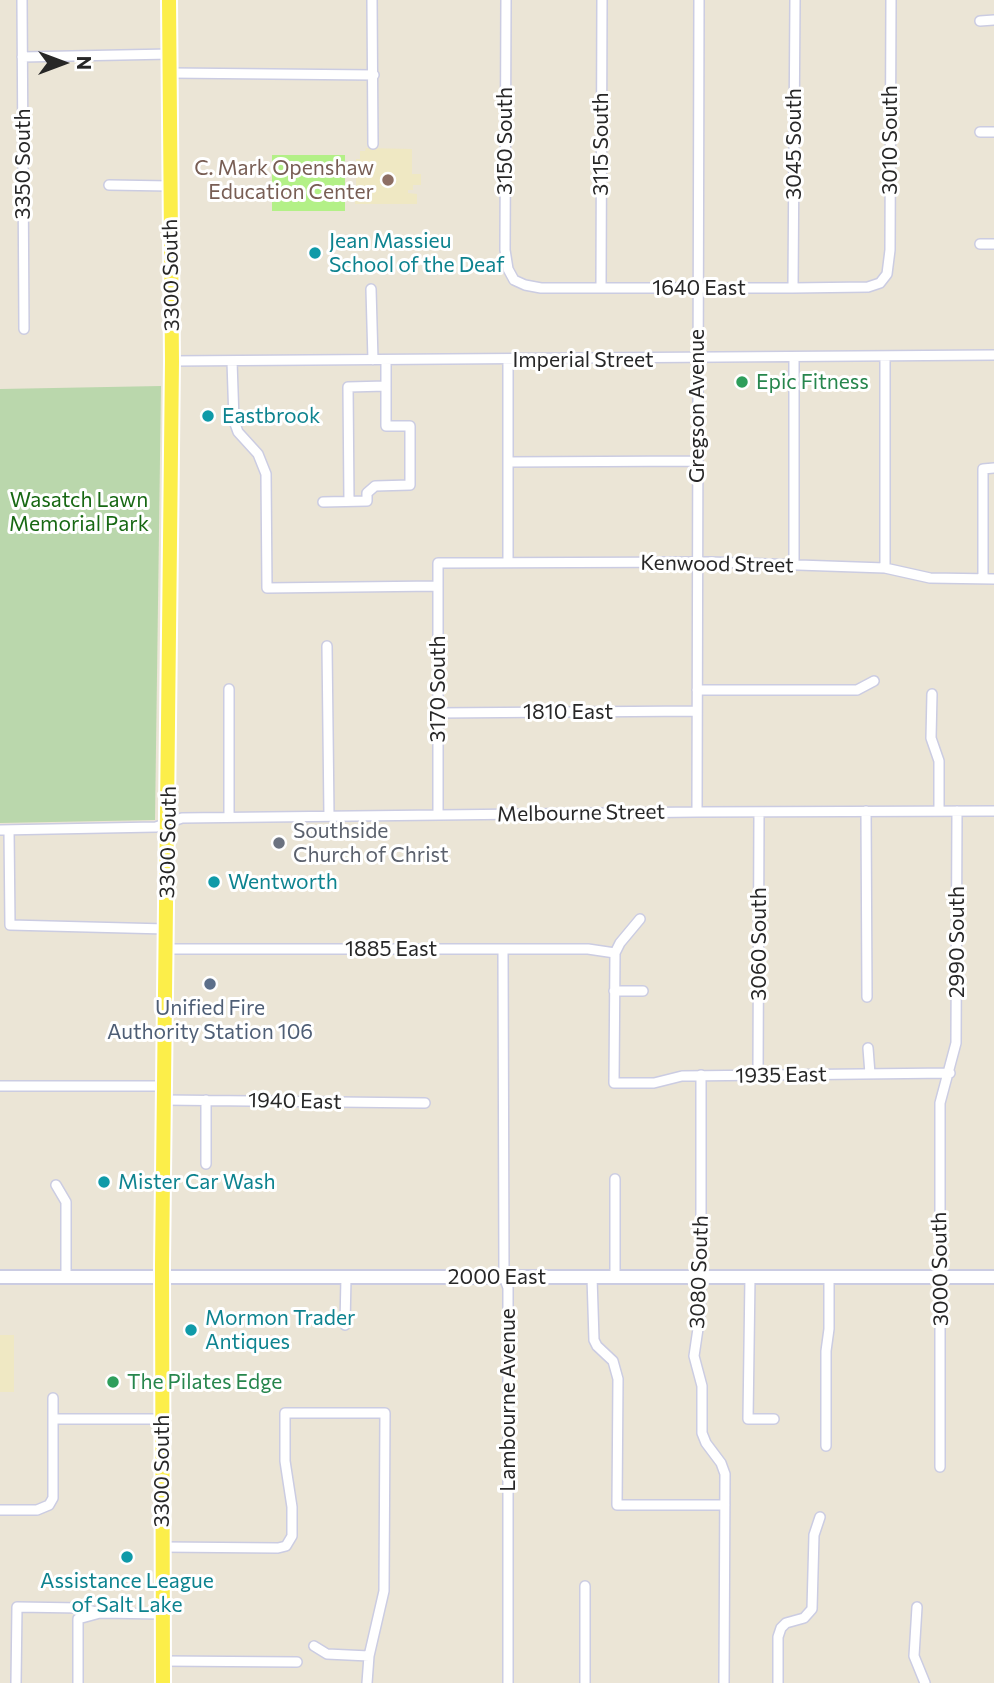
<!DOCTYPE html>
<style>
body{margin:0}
#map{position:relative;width:994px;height:1683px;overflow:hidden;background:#ebe5d6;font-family:Commissioner,sans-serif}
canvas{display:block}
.north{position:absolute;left:28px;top:28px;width:70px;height:70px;-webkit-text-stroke:5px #fff;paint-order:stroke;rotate:90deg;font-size:19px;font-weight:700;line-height:28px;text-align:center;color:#272727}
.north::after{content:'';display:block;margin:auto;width:24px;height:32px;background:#272727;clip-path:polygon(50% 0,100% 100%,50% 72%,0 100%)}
</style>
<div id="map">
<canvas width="994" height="1683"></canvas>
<div class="north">N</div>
</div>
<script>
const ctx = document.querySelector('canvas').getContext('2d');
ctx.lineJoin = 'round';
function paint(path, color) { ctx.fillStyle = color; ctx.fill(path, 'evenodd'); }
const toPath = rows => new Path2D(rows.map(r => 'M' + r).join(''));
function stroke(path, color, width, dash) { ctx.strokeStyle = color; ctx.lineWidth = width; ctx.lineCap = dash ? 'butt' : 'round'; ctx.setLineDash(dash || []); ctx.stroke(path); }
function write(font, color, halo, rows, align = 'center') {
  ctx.font = font + ' Commissioner,sans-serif'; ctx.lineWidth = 6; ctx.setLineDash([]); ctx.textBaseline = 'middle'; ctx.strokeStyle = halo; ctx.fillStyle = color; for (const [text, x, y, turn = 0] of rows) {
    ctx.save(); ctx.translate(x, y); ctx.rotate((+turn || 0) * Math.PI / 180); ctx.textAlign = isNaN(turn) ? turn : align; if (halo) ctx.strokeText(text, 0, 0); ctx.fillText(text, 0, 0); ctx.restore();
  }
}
const education = toPath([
 [366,148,412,149,412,174,421,174,421,185,413,185,413,190,408,190,408,193,417,194,417,204,355,204,355,195,360,195,360,190,356,190,356,159,360,159,360,151,365,151],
 [0,1335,14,1335,14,1392,0,1392]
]);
const cemetery = toPath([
 [161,386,155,820,0,823,0,389]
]);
const pitch = toPath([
 [272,155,345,155,345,211,272,211]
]);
const street = toPath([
 [22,0,24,329],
 [372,0,373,144],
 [506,0,505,250,508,269,514,280,525,285,541,288,793,288,868,287,880,283,887,274,890,250,891,0],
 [980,21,994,20],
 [22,57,170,54],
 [170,73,374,75],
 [980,132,994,132],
 [109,185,170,186],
 [980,244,994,244],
 [601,288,602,0],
 [793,288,795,0],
 [371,289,373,360],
 [885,357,885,568],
 [794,358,794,565],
 [508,360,508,562],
 [172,361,994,355],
 [232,361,234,421,238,432,258,454,266,474,267,588,438,586],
 [508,462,697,461],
 [349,501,348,387,386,386],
 [323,502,367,501,367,493,375,486,410,485,410,426,386,426,386,360],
 [983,579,983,469,994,468],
 [327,646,329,816],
 [697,690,857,690,874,681],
 [932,694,931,738,939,761,939,811],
 [438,713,697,711],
 [866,811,867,997],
 [697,812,699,0],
 [438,815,438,563,711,562,885,568,930,578,994,579],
 [229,817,229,689],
 [0,830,156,827,182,818,697,812,994,811],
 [9,830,10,925,166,929],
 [640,919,620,943,615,953,614,1083,654,1083,682,1076,950,1073],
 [166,949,588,949,615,953],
 [503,949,504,1277,508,1288,508,1683],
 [614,991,643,991],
 [868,1048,870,1074],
 [701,1075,701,1277,700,1315,694,1356,702,1386,702,1433,706,1443,721,1463,725,1474,724,1683],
 [758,1075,759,812],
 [0,1086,164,1086],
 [164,1100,425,1103],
 [206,1100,206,1164],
 [615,1179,615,1277],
 [56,1185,66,1202,66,1277],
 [592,1277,594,1340,597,1346,613,1361,618,1379,617,1505,725,1505],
 [750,1277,748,1419,774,1419],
 [345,1325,346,1277],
 [53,1419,162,1419],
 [826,1446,826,1351,829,1329,829,1277],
 [940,1467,940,1103,956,1043,957,811],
 [0,1510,37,1510,49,1505,53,1498,53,1398],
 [162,1547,278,1548,286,1546,292,1536,292,1507,285,1461,285,1413,385,1413,384,1591,369,1656,367,1683],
 [585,1586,585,1683],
 [917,1607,914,1656,925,1683],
 [314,1646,327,1654,369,1656],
 [163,1661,297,1662],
 [16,1683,17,1607,81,1608,100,1613,163,1614],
 [78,1683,78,1619,100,1613],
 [778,1683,778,1637,781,1628,786,1623,804,1618,812,1609,814,1535,820,1517]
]);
const secondary = toPath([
 [0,1277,994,1277]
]);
const primary = toPath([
 [163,1683,162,1266,172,361,169,0]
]);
const markers = [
 [388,180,7,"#8d6e63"],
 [315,253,7,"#0f9aa8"],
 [742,382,7,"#2e9e5b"],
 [208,416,7,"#0f9aa8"],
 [279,843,7,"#6b7280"],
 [214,882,7,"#0f9aa8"],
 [210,984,7,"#5c6f8a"],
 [104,1182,7,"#0f9aa8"],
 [191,1330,7,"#0f9aa8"],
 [113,1382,7,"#2e9e5b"],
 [127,1557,7,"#0f9aa8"]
];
const streetNames = [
 ["3010 South",890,140,-90],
 ["3150 South",505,141,-90],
 ["3115 South",601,144,-90],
 ["3045 South",794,144,-90],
 ["3350 South",23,164,-90],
 ["3300 South",171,275,-91],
 ["1640 East",699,288],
 ["Imperial Street",583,360],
 ["Gregson Avenue",697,406,-90],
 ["Kenwood Street",717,564,1],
 ["3170 South",438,689,-90],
 ["1810 East",568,712],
 ["Melbourne Street",581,813,-1],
 ["3300 South",168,842,-89],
 ["2990 South",957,942,-90],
 ["3060 South",759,944,-90],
 ["1885 East",391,949],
 ["1935 East",781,1075,-1],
 ["1940 East",295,1101,1],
 ["3000 South",940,1269,-91],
 ["3080 South",699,1272,-88],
 ["2000 East",497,1277],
 ["Lambourne Avenue",508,1400,-90],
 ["3300 South",162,1471,-90]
];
const educationNames = [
 ["C. Mark Openshaw",374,168],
 ["Education Center",374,192]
];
const cultureNames = [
 ["Jean Massieu",329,241],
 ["School of the Deaf",329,265],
 ["Eastbrook",222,416],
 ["Wentworth",228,882],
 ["Mister Car Wash",118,1182],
 ["Mormon Trader",205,1318],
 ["Antiques",205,1342],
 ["Assistance League",127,1581,"center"],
 ["of Salt Lake",127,1605,"center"]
];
const leisureNames = [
 ["Epic Fitness",756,382],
 ["The Pilates Edge",127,1382]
];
const parkNames = [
 ["Wasatch Lawn",79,500],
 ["Memorial Park",79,524]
];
const worshipNames = [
 ["Southside",293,831],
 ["Church of Christ",293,855]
];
const serviceNames = [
 ["Unified Fire",210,1008],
 ["Authority Station 106",210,1032]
];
paint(education, '#efe8c3');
paint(cemetery, '#bad7ac');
paint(pitch, '#b3f087');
stroke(street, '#cbcce2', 12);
stroke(secondary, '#cbcce2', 16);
stroke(primary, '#fff', 18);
stroke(street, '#fff', 9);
stroke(secondary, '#fff', 12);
stroke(primary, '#fcee4a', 14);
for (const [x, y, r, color] of markers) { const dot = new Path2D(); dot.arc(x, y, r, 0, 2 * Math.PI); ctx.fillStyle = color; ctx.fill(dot); stroke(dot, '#fff', 2.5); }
write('21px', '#272727', '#fff', streetNames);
write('21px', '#785e54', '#fff', educationNames, 'right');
write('21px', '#0d838f', '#fff', cultureNames, 'left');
write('21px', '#27864d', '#fff', leisureNames, 'left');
write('21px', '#176813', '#fff', parkNames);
write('21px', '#5b616d', '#fff', worshipNames, 'left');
write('21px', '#4e5e75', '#fff', serviceNames);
</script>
